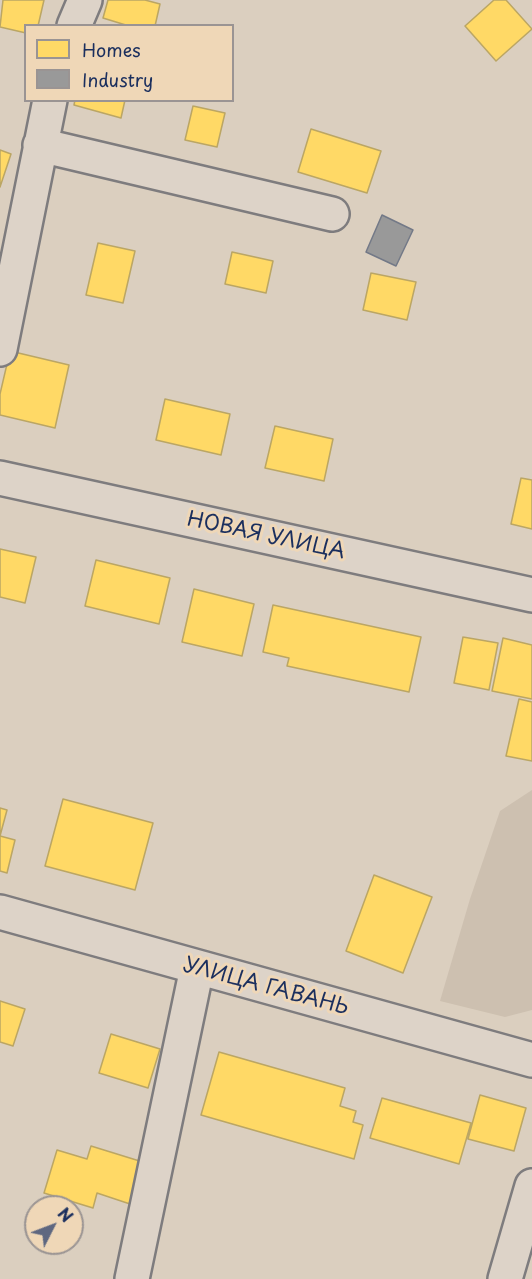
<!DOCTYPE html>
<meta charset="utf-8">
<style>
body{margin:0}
#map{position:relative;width:532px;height:1279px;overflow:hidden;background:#dbcfbf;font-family:"Playpen Sans",sans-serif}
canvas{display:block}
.legend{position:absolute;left:24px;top:24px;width:210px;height:78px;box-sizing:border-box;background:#efd7b7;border:2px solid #9a9493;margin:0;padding:8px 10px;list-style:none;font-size:18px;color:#1b2f5e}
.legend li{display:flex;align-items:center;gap:12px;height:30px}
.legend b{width:30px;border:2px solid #9a9493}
.north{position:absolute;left:24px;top:1195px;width:60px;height:60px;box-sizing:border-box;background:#efd7b7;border:2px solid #9a9493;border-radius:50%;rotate:48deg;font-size:16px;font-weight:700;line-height:24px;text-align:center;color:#1b2f5e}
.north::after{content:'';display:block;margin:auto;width:21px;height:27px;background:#5e6780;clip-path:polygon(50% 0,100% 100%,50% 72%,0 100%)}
</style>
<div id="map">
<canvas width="532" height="1279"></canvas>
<ul class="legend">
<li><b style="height:16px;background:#ffd966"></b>Homes</li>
<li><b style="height:16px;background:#999"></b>Industry</li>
</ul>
<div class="north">N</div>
</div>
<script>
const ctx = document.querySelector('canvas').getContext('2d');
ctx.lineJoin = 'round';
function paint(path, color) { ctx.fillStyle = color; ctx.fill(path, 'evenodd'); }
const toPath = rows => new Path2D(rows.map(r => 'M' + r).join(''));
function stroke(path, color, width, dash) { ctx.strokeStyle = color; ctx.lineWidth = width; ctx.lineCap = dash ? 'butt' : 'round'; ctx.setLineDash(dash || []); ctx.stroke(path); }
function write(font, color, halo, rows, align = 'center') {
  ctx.font = font + ' "Playpen Sans",sans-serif'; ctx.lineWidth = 6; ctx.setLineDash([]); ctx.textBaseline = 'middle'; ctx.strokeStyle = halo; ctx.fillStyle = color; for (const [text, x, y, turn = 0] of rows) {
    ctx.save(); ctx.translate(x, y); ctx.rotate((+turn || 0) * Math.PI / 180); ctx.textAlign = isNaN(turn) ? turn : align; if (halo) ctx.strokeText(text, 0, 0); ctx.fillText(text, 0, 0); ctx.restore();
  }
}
const green = toPath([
 [532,790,532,1010,505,1017,440,1001,470,899,500,811]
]);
const homes = toPath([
 [3,0,44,0,38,26,26,26,26,33,0,27,3,0],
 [108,0,145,0,160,4,155,26,129,26,103,18,108,0],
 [494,0,506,0,532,29,496,61,465,26,494,0],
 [75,100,125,100,121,118,74,105,75,100],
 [193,106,225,113,217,147,185,140,193,106],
 [311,129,381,151,367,193,298,172,311,129],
 [0,150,11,154,0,187,0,150],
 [98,243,135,251,123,303,86,295,98,243],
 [232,252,273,261,266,293,225,284,232,252],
 [371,273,416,282,407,320,363,310,371,273],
 [10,351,69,365,55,428,0,415,0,394,10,351],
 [165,399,230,414,221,455,156,440,165,399],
 [275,426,333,439,324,481,265,468,275,426],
 [521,478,532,480,532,529,511,524,521,478],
 [0,549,36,557,25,603,0,597,0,549],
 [96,560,170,578,159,624,85,606,96,560],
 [194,589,254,604,242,656,182,642,194,589],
 [273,605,421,637,409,692,287,666,289,658,263,652,273,605],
 [463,637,498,643,489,690,454,683,463,637],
 [503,638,532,645,532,699,492,691,503,638],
 [519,699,532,702,532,761,506,756,519,699],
 [63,799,153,823,135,890,45,866,63,799],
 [0,808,7,810,0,836,15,840,7,873,0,871,0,808],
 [374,875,432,897,403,973,346,951,374,875],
 [0,1001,25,1009,13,1046,0,1042,0,1001],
 [111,1034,160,1049,148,1088,99,1073,111,1034],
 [219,1052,345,1088,340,1106,356,1111,353,1122,363,1125,354,1159,201,1115,219,1052],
 [480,1095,526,1108,514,1151,468,1139,480,1095],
 [382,1098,471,1123,459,1164,370,1138,382,1098],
 [91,1146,146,1163,133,1205,97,1193,93,1208,44,1193,57,1150,87,1159,91,1146]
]);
const industry = toPath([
 [382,215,413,230,396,266,366,252,382,215]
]);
const minor = toPath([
 [74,26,85,0],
 [40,145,332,214],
 [0,349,50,100],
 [0,478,532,595],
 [0,912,532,1060],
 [132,1279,197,968],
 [505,1279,532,1186]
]);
const streetNames = [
 ["НОВАЯ УЛИЦА",266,536,12],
 ["УЛИЦА ГАВАНЬ",266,987,15]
];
paint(green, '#cdc0b0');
paint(homes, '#ffd966');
stroke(homes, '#bba664', 1.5);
paint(industry, '#999');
stroke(industry, '#737987', 1.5);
stroke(minor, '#7e7c7e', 38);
stroke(minor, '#ddd3c8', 33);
write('21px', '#1b2f5e', '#efd7b7', streetNames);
</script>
